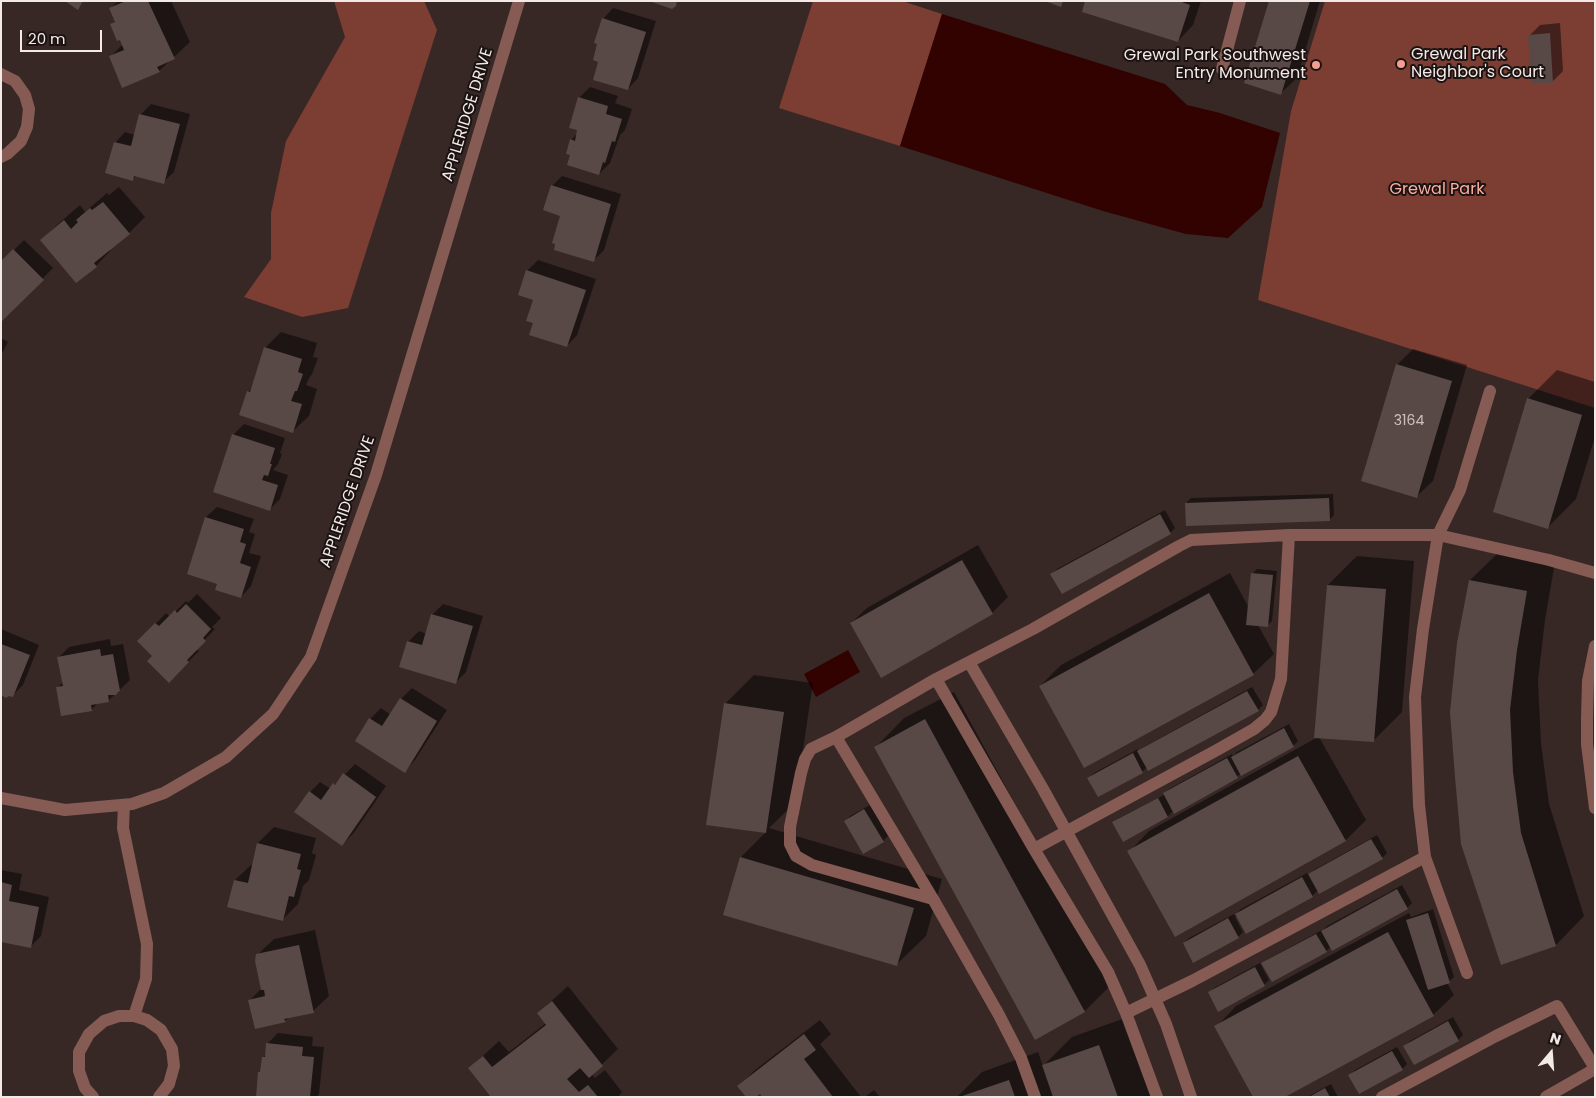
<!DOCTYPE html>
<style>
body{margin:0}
#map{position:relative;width:1596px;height:1098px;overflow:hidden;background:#372826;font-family:Poppins,sans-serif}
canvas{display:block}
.frame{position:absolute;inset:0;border:2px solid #f3e9e7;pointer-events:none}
.north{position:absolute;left:1526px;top:1028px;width:50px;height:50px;-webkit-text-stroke:4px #1a1312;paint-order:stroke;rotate:18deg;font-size:14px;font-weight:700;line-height:20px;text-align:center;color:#f3e9e7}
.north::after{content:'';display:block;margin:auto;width:18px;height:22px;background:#f3e9e7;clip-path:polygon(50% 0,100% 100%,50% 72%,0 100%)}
.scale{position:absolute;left:20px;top:30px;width:82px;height:22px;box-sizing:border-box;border:2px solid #f3e9e7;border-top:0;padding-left:6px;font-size:15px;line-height:18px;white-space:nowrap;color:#f3e9e7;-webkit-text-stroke:4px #1a1312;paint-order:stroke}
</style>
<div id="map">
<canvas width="1596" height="1098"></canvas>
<div class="frame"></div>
<div class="north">N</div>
<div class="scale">20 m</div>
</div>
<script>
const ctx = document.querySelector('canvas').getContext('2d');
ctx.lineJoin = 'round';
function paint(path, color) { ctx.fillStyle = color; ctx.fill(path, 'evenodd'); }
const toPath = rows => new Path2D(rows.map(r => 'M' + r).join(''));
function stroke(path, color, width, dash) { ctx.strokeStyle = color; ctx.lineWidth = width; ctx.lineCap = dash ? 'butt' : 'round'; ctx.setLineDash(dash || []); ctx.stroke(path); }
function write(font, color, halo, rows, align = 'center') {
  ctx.font = font + ' Poppins,sans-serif'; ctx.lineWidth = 4; ctx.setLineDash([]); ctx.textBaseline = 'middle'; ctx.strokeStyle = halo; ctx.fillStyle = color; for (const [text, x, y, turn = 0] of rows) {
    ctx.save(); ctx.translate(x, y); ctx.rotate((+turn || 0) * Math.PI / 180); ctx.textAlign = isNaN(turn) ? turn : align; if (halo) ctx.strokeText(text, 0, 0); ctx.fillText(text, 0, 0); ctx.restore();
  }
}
const green = toPath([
 [334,1,424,1,437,30,348,308,302,317,244,297,271,259,271,213,286,141,345,37],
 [813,1,902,1,942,14,900,146,779,108],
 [1325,1,1595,1,1595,408,1258,300,1291,111]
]);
const water = toPath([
 [942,14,1165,84,1187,105,1220,113,1280,133,1262,207,1228,238,1186,234,1103,211,900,146],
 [848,650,860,672,816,697,804,674]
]);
const shadow = toPath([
 [118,1,171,1,190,42,159,71,110,57,123,44,112,24,116,20,111,8],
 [1087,1,1201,1,1193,25,1178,41],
 [1270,1,1320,1,1297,78,1281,93],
 [613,8,656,21,638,78,628,89,600,61,603,19],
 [1560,23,1563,71,1552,82,1529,36,1540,25],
 [590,87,618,96,615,103,632,109,625,130,620,135,610,163,599,174,572,154,571,140,578,133,579,130,570,127,580,97],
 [151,104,190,114,174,172,163,182,137,175,133,179,115,143,125,132,135,135,141,114],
 [562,176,621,194,604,250,594,260,562,215,552,186],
 [119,187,145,217,129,233,110,248,111,250,96,266,42,240,58,224,80,205,85,212,107,193,109,195],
 [24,240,53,268,1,321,1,263],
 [538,260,596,279,577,335,567,346,535,322,535,300,527,271],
 [281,332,317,343,313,357,318,358,312,374,309,378,306,385,317,389,309,416,293,431,248,392,253,387,265,348],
 [1,338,8,342,1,355],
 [1413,349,1467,365,1433,481,1417,496,1397,365],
 [1557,370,1595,382,1595,437,1576,499,1548,527,1528,399],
 [244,424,285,438,280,453,282,454,278,464,273,470,288,475,280,499,269,510,233,435],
 [1333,494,1334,515,1329,520,1186,503,1191,498],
 [217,507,254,519,249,532,255,534,249,553,261,556,251,586,241,597,219,583,188,573,206,517],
 [1165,510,1175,528,1170,533,1052,574,1057,569],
 [978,545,1008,597,992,613,882,676,851,623,867,608],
 [1499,552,1555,562,1545,620,1538,680,1541,743,1549,804,1584,916,1556,945,1462,844,1470,580],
 [1357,556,1414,561,1402,712,1373,741,1319,737,1366,820,1346,840,1129,852,1149,831,1316,738,1328,585],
 [1257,569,1277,571,1272,621,1267,626,1258,625,1274,654,1253,674,1040,686,1061,665,1230,573,1249,608,1252,574],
 [197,594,221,618,212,627,215,629,196,649,199,651,169,681,154,656,139,641,166,613,170,617,186,601,188,603],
 [443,604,483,616,466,672,455,683,408,642,419,631,427,634,432,615],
 [1,629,39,645,23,685,12,696,1,692],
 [110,639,111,646,123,644,130,680,109,700,99,702,92,709,62,715,57,688,63,682,59,657,69,647],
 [754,675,813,683,795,803,769,828,942,879,926,936,897,964,741,857,766,832,708,824,725,704],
 [1252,687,1263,705,1258,710,1147,767,1142,772,1098,795,1089,778,1094,773,1138,749,1139,751,1144,747],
 [412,688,447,710,415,760,405,771,356,741,370,719,381,708,391,715,401,699],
 [954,692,1113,983,1085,1011,876,747,904,718],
 [1289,724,1298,741,1293,746,1174,810,1168,816,1114,823,1119,818,1164,795,1169,789,1232,754,1233,756,1237,752],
 [355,764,386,786,353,834,342,844,310,792,320,782,331,789],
 [870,805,888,836,883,841,846,821,850,816],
 [274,827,316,838,312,853,316,855,309,880,303,886,298,904,282,920,235,880,251,865,253,865,258,843],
 [1377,835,1387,853,1382,858,1318,890,1312,896,1246,932,1237,916,1235,917,1243,932,1238,937,1184,943,1189,938,1234,914,1234,916,1241,909,1307,873,1309,875,1314,870],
 [1,870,22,874,19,890,49,897,41,936,31,946,1,940],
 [1402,885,1412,903,1407,908,1331,947,1326,951,1263,964,1268,959,1322,930,1322,931,1327,926],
 [1433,909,1454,977,1447,983,1454,995,1433,1015,1216,1027,1236,1006,1409,913,1411,917],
 [315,930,329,996,313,1011,289,1017,285,1021,250,1000,262,988,257,955,274,939],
 [1260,963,1269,980,1264,985,1210,993,1214,988],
 [568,986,618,1049,592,1074,595,1078,605,1070,622,1092,618,1097,492,1097,470,1068,499,1041,509,1052,546,1023,538,1013],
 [1128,1017,1156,1097,957,1097,982,1072,1038,1052,1043,1066,1072,1037],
 [1453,1017,1463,1035,1458,1040,1405,1046,1410,1041],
 [820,1020,831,1034,820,1044,861,1097,760,1097,762,1095,760,1092,739,1086,755,1070],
 [278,1033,313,1037,312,1046,324,1047,319,1094,317,1097,258,1097,260,1072,262,1070,263,1058,266,1054,267,1044],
 [1397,1047,1407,1064,1402,1069,1350,1075,1355,1070],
 [1331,1084,1338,1097,1307,1097],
 [874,1090,880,1097,865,1097]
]);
const building = toPath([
 [65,1,83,1,78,10],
 [126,1,148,1,175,59,157,67,160,72,122,88,109,56,124,50,120,40,117,41,110,24,115,22,109,8],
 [649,1,677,1,676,6,672,9],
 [1045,1,1063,1,1061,7],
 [1085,1,1179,1,1190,5,1178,42,1082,12],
 [1269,1,1310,1,1281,95,1244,83],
 [602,18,646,32,628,90,593,80,598,62,593,60,597,44,594,43],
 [1550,33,1553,83,1531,83,1528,35],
 [578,97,608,106,606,114,622,119,615,142,612,141,605,163,603,162,599,175,567,165,570,155,566,154,570,139,575,141,577,130,569,128],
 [139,114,180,124,164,184,134,176,133,181,105,173,114,142,131,146],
 [551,185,611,204,594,262,554,250,555,244,552,243,560,216,543,210],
 [103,202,130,234,94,263,97,267,76,283,40,240,64,220,71,229,78,222,76,220,90,208,92,210],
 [13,249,44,280,1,322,1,261],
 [526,270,586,290,567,347,529,335,533,323,526,321,533,300,518,295],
 [264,347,302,359,298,372,303,374,297,391,295,391,291,401,302,404,293,433,239,415,247,391,250,392],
 [1396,364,1452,381,1417,498,1361,481],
 [1527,398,1582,415,1548,529,1493,512],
 [232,434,275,448,270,464,272,464,268,476,264,475,262,480,278,485,270,511,213,492],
 [1329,498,1330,521,1186,526,1185,503],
 [1160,514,1171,534,1062,594,1050,574],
 [205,517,244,529,240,542,246,544,240,563,251,567,241,598,215,590,217,584,187,574],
 [962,560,993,614,881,678,850,623],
 [1251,573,1273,575,1268,627,1246,625],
 [1469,580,1527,591,1517,650,1510,710,1513,772,1521,833,1556,946,1501,965,1461,844,1455,777,1450,712,1457,643],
 [1327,585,1386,589,1374,742,1314,738],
 [1209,593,1254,675,1084,768,1039,686],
 [186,604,211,629,203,638,206,641,187,660,189,662,169,683,147,661,152,656,137,641,155,623,159,626,175,610,177,613],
 [431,614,473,626,456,684,399,667,407,641,422,645],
 [1,644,30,655,13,697,9,696,6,698,1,695],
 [100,649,101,656,113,654,120,691,118,692,116,695,108,695,109,702,91,705,92,711,61,716,56,687,63,686,57,657],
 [1247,691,1259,711,1148,771,1137,751],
 [400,698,437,721,405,773,355,741,369,718,382,726],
 [724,703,784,712,766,833,706,825],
 [925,719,1085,1012,1035,1040,874,747],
 [1284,728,1294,747,1241,776,1231,757],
 [1133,753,1143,773,1098,797,1087,778],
 [1298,756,1346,841,1175,937,1127,851],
 [1227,758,1238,778,1174,814,1163,793],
 [343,773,376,797,342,846,294,812,309,791,321,800,333,783,335,785],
 [1158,798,1168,817,1123,842,1112,822],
 [864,809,884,842,863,854,844,821],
 [1371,839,1383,859,1319,894,1308,874],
 [257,843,301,854,297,869,301,870,294,897,289,896,283,921,227,907,234,880,248,883],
 [740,857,914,908,897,966,723,915],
 [1302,877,1313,897,1246,934,1235,914],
 [1,882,12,885,9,901,39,907,31,948,1,942],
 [1397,889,1408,909,1332,951,1321,931],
 [1428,913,1450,983,1428,990,1406,920],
 [1228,918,1239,938,1193,963,1183,943],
 [1388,932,1434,1016,1285,1097,1253,1097,1214,1026],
 [1316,934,1327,952,1272,982,1261,963],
 [299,945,314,1013,284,1019,286,1022,255,1029,248,1000,265,996,264,990,261,990,255,961,256,954],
 [1255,967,1265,986,1218,1012,1208,992],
 [552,1001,603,1066,589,1078,580,1068,567,1079,579,1092,588,1085,598,1097,491,1097,468,1068,483,1056,492,1067,546,1025,537,1013],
 [1448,1021,1459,1041,1414,1065,1403,1046],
 [804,1034,816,1050,804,1059,833,1097,762,1097,760,1094,756,1097,746,1097,737,1086],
 [266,1043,303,1047,302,1056,314,1057,310,1097,256,1097,258,1072,260,1072,262,1057,265,1057],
 [1099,1045,1118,1097,1053,1097,1042,1065],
 [1392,1051,1403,1070,1359,1094,1348,1075],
 [1009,1080,1015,1097,962,1097,962,1096],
 [1325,1088,1330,1097,1309,1097]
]);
const service = toPath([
 [969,662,1043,789,1140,965,1166,1024,1191,1097],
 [936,679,1034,849,1108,972,1126,1013,1157,1097],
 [836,737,933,899,999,1015,1021,1058,1035,1097],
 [1034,849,1217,750,1254,729,1265,720,1271,712,1281,679,1289,535],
 [1425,857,1467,973],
 [933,899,812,865,796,856,790,844,790,827,801,773,805,759,811,749,836,737,936,679,1033,629,1179,546,1191,540,1289,535,1438,535,1549,560,1595,573],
 [1126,1013,1192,981,1425,857,1419,805,1415,697,1423,629,1438,535,1460,490,1490,391],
 [1382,1097,1496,1036,1557,1006,1595,1068],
 [1546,1097,1595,1069]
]);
const minor = toPath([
 [1222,69,1240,1],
 [1,74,15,81,25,95,29,109,27,127,21,141,7,154,1,157],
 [1,798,65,810,132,804,164,793,226,757,273,714,311,657,376,475,519,1],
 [124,805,123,828,147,944,146,979,134,1016],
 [93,1097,85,1088,79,1071,79,1052,89,1034,104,1021,119,1016,134,1016,147,1020,161,1030,172,1049,174,1066,169,1084,159,1097]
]);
const tertiary = toPath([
 [1595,646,1588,681,1587,719,1587,744,1595,808]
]);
const markers = [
 [1401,64,5,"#f59d8e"],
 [1316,65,5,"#f59d8e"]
];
const numberNames = [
 ["3164",1409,421]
];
const poiNames = [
 ["Grewal Park",1411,55],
 ["Neighbor's Court",1411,73],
 ["Grewal Park Southwest",1306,56,"right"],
 ["Entry Monument",1306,74,"right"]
];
const streetNames = [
 ["APPLERIDGE DRIVE",468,115,-73],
 ["APPLERIDGE DRIVE",348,502,-71]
];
const parkNames = [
 ["Grewal Park",1437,190]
];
paint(green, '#7c3d33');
paint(water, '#310200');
paint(shadow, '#0007');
paint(building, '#594946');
stroke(service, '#855b53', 12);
stroke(minor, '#855b53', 12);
stroke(tertiary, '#855b53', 12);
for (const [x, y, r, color] of markers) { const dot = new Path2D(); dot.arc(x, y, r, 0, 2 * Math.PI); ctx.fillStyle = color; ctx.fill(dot); stroke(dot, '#1a1312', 2); }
write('14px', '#ccc1bf', null, numberNames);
write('16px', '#f3e9e7', '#1a1312', poiNames, 'left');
write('16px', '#f3e9e7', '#1a1312', streetNames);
write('16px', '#feafa1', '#1a1312', parkNames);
</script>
